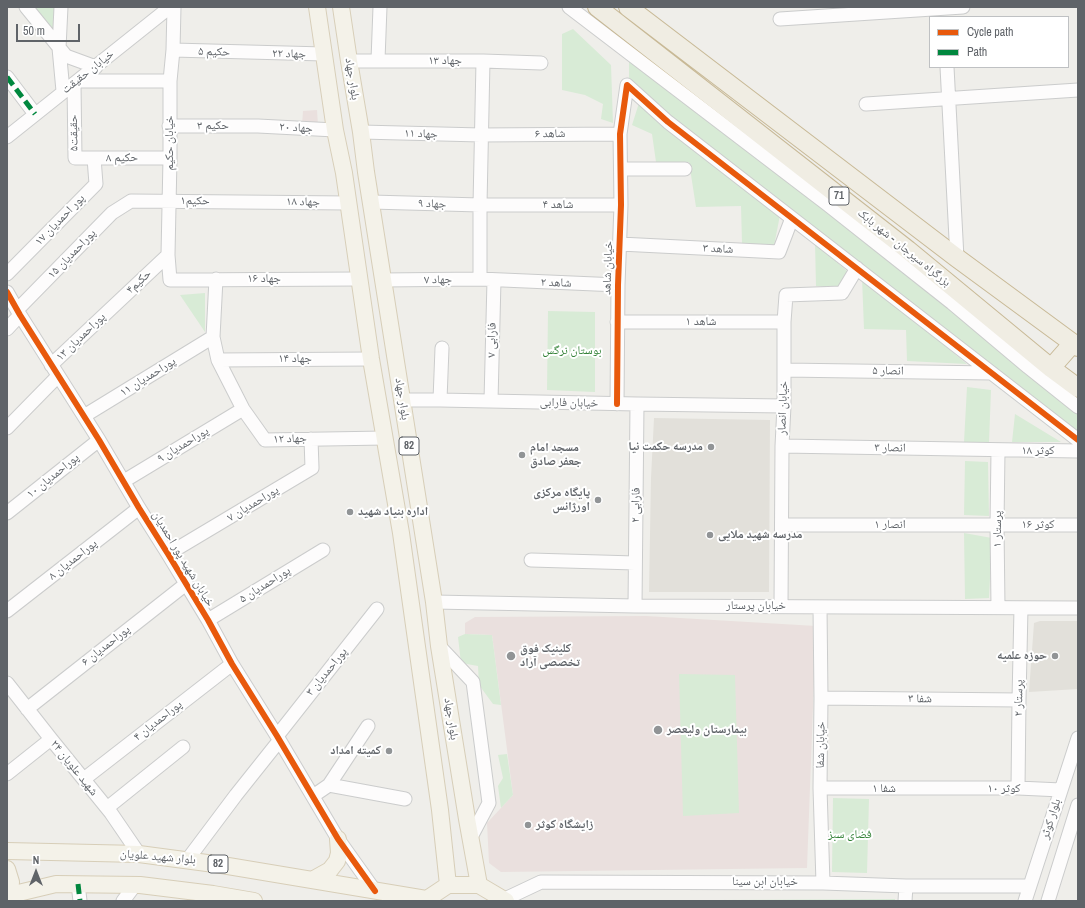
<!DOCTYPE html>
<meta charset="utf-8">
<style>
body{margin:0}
#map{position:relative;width:1085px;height:908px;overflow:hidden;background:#efeeea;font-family:"Archivo Narrow",sans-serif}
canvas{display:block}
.frame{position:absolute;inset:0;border:8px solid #5f6368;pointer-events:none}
.legend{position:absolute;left:929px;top:16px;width:140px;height:52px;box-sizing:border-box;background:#fff;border:1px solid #bfc1c3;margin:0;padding:5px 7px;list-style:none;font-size:12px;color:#5f6368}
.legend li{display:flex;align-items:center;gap:8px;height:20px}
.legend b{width:20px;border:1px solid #bfc1c3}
.north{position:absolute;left:16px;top:852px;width:40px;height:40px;-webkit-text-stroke:3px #fff;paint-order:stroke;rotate:0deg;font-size:11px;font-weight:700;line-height:16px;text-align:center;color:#5f6368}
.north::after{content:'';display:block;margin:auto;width:14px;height:18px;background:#5f6368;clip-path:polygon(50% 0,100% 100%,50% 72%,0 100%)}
.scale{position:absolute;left:16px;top:24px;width:64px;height:18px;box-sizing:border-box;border:2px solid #5f6368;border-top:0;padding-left:5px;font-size:12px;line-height:14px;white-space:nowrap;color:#5f6368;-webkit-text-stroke:3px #fff;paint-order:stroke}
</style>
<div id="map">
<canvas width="1085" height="908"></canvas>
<div class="frame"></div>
<ul class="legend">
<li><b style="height:5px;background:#e8590c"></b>Cycle path</li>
<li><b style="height:5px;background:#00873e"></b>Path</li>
</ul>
<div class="north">N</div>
<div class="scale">50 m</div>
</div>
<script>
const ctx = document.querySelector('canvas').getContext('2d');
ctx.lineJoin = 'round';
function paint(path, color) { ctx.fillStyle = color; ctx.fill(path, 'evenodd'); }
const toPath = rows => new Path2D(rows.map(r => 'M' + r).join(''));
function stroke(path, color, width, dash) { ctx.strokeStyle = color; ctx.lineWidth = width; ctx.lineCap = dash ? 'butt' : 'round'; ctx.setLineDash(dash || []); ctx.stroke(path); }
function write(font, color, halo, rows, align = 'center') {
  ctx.font = font + ' "Archivo Narrow","Noto Naskh Arabic",sans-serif'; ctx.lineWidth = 4; ctx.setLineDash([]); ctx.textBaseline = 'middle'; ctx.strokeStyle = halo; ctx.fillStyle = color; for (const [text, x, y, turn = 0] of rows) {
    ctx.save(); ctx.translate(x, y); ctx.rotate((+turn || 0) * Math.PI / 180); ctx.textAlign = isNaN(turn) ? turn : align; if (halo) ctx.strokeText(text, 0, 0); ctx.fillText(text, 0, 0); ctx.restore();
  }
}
const education = toPath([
 [654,418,770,420,769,592,649,592,651,478],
 [1040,621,1078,621,1078,689,1029,692,1034,623]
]);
const medical = toPath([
 [317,110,318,125,302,125,303,111],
 [646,616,816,626,807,868,501,872,489,863,487,823,513,795,492,635,465,634,465,623,475,617]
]);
const green = toPath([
 [28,7,60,7,58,46],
 [573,29,611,65,613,123,601,119,603,104,585,95,562,90,562,34],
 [629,53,1078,406,1078,440,629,84],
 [639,103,780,215,774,246,742,243,741,206,696,207,689,162,656,162,652,134,632,125],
 [815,243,848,272,838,289,816,286],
 [862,278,967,364,907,361,906,330,864,329],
 [205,293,205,332,180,295],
 [548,311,595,312,595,392,547,390],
 [967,387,991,390,989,442,964,442],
 [1015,414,1061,442,1012,442],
 [965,461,988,462,989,516,964,515],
 [964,533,992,538,989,598,965,599],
 [465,634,492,635,501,705,493,704,479,685,478,666,461,663,458,637],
 [679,674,735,675,739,813,683,816],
 [507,754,513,795,501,808,498,786,503,778,498,755],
 [833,798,869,799,867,873,832,872],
 [895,899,895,901,536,901]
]);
const minor = toPath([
 [26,7,66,56,96,67],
 [61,7,59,48,63,91],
 [174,7,173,50,170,81,170,158,168,255,170,280,359,279],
 [569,7,827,204,952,303,1028,367,1078,407],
 [780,19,963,7],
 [173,50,324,54],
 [378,60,380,7],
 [349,61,483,61,541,63],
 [947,67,957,258],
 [7,77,35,114],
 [78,81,170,81],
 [74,84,75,158,170,158],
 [866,104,1078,90],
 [169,126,258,126,335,130],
 [361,132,481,135,620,134],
 [7,137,170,7],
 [621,169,685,169],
 [371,202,480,205,621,205],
 [620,244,779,252,792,218],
 [7,274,96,184,94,158],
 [216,279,213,337,218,360,243,409,265,440,385,438],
 [480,279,480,205,483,61],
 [383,280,480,279,618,285],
 [7,292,20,315,99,440,139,508,168,554,208,620,232,664,277,736,338,839,375,891],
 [17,310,112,213,131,201,348,203],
 [617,322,784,322],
 [7,329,20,315],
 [218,360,371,359],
 [51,365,168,255],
 [785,370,992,373],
 [402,400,440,400,637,404,784,406],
 [440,400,442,348],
 [491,401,494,280],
 [617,404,618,285,621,205,620,134,627,85,668,122,1078,440],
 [84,416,213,337],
 [7,428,58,376],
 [782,446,1078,451],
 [998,451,997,525,998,607],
 [124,481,243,409],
 [7,513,99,440],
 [782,525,1078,525],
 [168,554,312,468,311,439],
 [531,560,635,563],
 [434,602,635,606,1078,608],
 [635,606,637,404],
 [781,606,782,446,784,406,784,322,786,295,842,293,857,268],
 [820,607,821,698,820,788,823,883],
 [7,611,139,508],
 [208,620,323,550],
 [439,646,473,682,489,803,471,837],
 [7,683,51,739,111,813,139,854],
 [821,698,1019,700],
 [27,709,186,584],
 [277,736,377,609],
 [7,774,51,739],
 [84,779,232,664],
 [329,785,405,799],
 [820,788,1018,788,1061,790],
 [1018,788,1019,700,1021,608],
 [313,796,329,785,368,726],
 [107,808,183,747],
 [188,859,236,795,279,741],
 [78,884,80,901],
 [505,899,541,882,823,883,906,886,1029,886],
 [123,901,135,885],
 [905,901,906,886],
 [1025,901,1078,738],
 [1048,901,1078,805]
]);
const major = toPath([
 [317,7,335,130,344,173,371,359,401,533,440,810,448,885],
 [341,7,349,61,361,132,366,172,434,602,439,646,467,819,479,885],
 [7,851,139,854,222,865,426,899],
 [7,869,11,882,10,895,7,901],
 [312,880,330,870,337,861,339,853,338,839],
 [10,895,56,884,140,885,213,894,254,901],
 [424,901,448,885,479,885,506,901]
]);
const highway = toPath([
 [597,7,908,250,1051,368,1078,388],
 [628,7,957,258,1078,347],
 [1051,368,1073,343]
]);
const quiet = toPath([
 [7,77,35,114],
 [78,884,80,901]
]);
const cycleway = toPath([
 [7,292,20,315,99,440,139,508,168,554,208,620,232,664,277,736,338,839,375,891],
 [617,404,618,285,621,205,620,134,627,85,668,122,1078,440]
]);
const markers = [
 [711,447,4,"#919496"],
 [522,455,4,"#919496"],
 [598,500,4,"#919496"],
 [350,512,4,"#919496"],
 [710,535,4,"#919496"],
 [511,656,5,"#919496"],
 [1055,656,4,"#919496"],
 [658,730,5,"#919496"],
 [389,751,4,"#919496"],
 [528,825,4,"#919496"]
];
const shields = [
 [839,196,20],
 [409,446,20],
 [218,864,20]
];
const shieldNames = [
 ["71",839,196],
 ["82",409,446],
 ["82",218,864]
];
const streetNames = [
 ["حکیم ۵",214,52,2],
 ["جهاد ۲۲",289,54,1],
 ["جهاد ۱۳",445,61],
 ["خیابان حقیقت",88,72,-38],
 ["بلوار جهاد",352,79,81],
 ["حکیم ۳",213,126],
 ["جهاد ۲۰",296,128,3],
 ["حقیقت۵",74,133,-91],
 ["جهاد ۱۱",421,134,2],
 ["شاهد ۶",550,134,-1],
 ["خیابان حکیم",170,143,-90],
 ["حکیم ۸",122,158,-1],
 ["حکیم۱",195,201,1],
 ["جهاد ۱۸",303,202,1],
 ["جهاد ۹",432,204,2],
 ["شاهد ۴",558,205],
 ["پور احمدیان ۱۷",60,220,-46],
 ["بزرگراه سیرجان - شهر بابک",904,248,39],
 ["شاهد ۳",718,249,3],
 ["پوراحمدیان ۱۵",72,254,-46],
 ["خیابان شاهد",608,268,-88],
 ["جهاد ۱۶",264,279],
 ["جهاد ۷",438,280,-1],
 ["حکیم۴",139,282,-43],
 ["شاهد ۲",556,283,2],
 ["شاهد ۱",701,322],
 ["پوراحمدیان ۱۳",81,337,-44],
 ["فارابی ۷",492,340,-89],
 ["جهاد ۱۴",295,359],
 ["انصار ۵",888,371,1],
 ["پوراحمدیان ۱۱",148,377,-32],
 ["بلوار جهاد",402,399,81],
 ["خیابان فارابی",569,403,1],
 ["خیابان انصار",783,408,-88],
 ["جهاد ۱۲",290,439,-2],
 ["پوراحمدیان ۹",183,445,-31],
 ["انصار ۳",890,448,1],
 ["کوثر ۱۸",1038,451],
 ["پوراحمدیان ۱۰",53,476,-39],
 ["پوراحمدیان ۷",253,504,-31],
 ["فارابی ۲",636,505,-89],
 ["انصار ۱",890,525],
 ["کوثر ۱۶",1038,525],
 ["پرستار ۱",998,529,-90],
 ["خیابان شهید پور احمدیان",183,559,59],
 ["پوراحمدیان ۸",73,560,-38],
 ["پوراحمدیان ۵",265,585,-32],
 ["خیابان پرستار",756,606],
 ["پوراحمدیان ۶",106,646,-38],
 ["پوراحمدیان ۳",327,672,-51],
 ["پرستار ۲",1019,698,-89],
 ["شفا ۳",920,699,1],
 ["بلوار جهاد",451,719,81],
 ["پوراحمدیان ۴",158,721,-38],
 ["خیابان شفا",821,745,-89],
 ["شهید علویان ۲۴",74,768,51],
 ["شفا ۱",884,789],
 ["کوثر ۱۰",1004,789],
 ["بلوار کوثر",1051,819,-72],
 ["بلوار شهید علویان",158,857,5],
 ["خیابان ابن سینا",765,882]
];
const parkNames = [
 ["بوستان نرگس",572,351],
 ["فضای سبز",850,835]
];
const poiNames = [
 ["مدرسه حکمت نیا",703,447,"right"],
 ["مسجد امام",530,448],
 ["جعفر صادق",530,462],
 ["پایگاه مرکزی",590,493,"right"],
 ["اورژانس",590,507,"right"],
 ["اداره بنیاد شهید",358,512],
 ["مدرسه شهید ملایی",718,535],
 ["کلینیک فوق",520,649],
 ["تخصصی آراد",520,663],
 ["حوزه علمیه",1047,656,"right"],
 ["بیمارستان ولیعصر",667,730],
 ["کمیته امداد",381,751,"right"],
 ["زایشگاه کوثر",536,825]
];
paint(education, '#e2e0da');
paint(medical, '#eae0de');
paint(green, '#d8ebd6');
stroke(minor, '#cbcccc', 15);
stroke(major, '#d7ceb8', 18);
stroke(highway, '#c8b996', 20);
stroke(minor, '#fdfcfc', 13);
stroke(major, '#f4f2e9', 16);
stroke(highway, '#f0ede3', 18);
stroke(quiet, '#00873e', 5, [10, 5]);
stroke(cycleway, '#e8590c', 6);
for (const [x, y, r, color] of markers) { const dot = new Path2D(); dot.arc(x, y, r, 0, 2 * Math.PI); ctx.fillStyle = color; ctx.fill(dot); stroke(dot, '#fff', 1.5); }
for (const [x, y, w] of shields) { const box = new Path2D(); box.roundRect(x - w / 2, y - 9, w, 18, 3); ctx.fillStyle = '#fff'; ctx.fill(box); stroke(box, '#5f6368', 1); }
write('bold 11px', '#5f6368', null, shieldNames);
write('12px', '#5f6368', '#fff', streetNames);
write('12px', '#348238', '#fff', parkNames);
write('bold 12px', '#5f6368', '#fff', poiNames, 'left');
</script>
